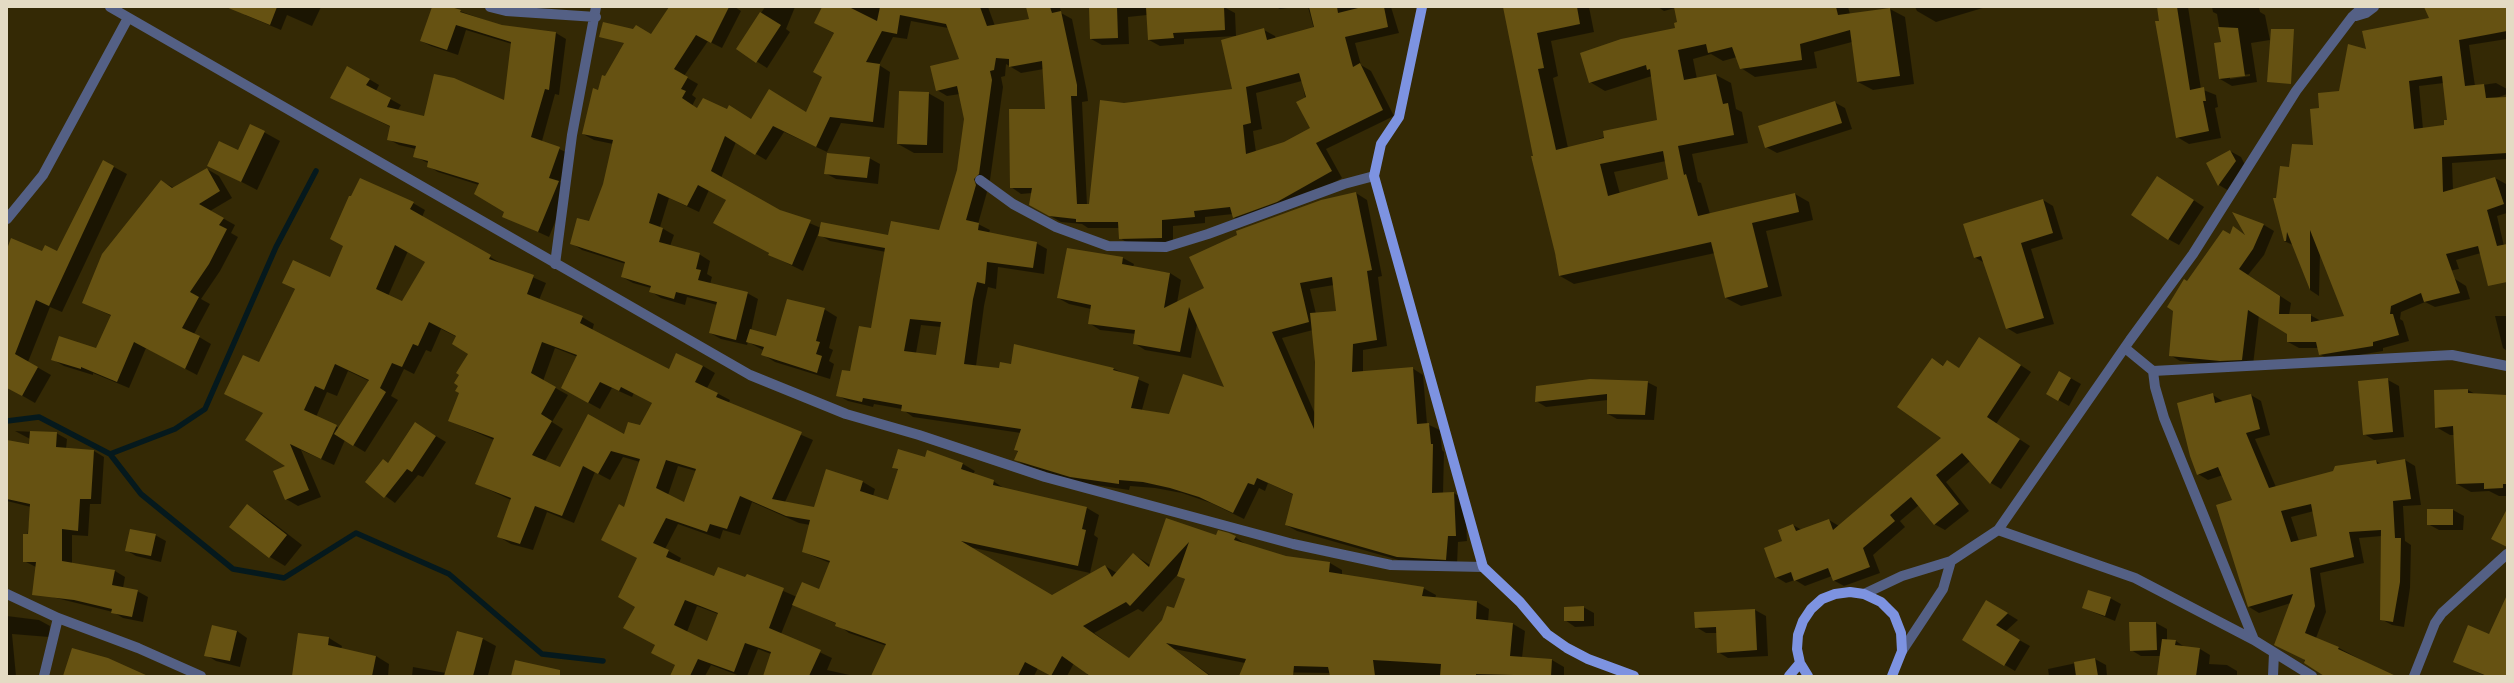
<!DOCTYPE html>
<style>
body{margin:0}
#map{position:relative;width:2514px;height:683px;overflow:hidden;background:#342905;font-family:"Noto Sans",sans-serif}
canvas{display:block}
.frame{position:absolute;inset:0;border:8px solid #e4dbc4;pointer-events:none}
</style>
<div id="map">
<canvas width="2514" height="683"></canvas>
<div class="frame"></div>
</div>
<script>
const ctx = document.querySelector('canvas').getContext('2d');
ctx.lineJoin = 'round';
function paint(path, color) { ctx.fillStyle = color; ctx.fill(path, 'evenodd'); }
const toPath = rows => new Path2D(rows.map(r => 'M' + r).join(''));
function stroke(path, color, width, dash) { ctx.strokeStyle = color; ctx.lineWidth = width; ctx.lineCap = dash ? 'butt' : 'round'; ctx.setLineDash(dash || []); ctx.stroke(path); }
const shadow = toPath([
 [248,7,321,7,312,26,287,15,281,30,245,15],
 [433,7,448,7,502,26,556,33,566,39,559,95,555,94,542,141,570,154,560,182,569,188,549,237,503,216,505,212,479,185,438,172,428,166,428,163,414,156,416,149,399,145,388,139,391,127,342,103,369,79,379,85,376,91,401,105,398,110,425,117,505,101,512,44,466,30,458,55,431,46,421,41],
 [674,7,735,7,741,11,722,48,708,41,684,76,698,84,692,95,696,98,692,106,697,109,752,120,806,113,823,77,835,34,815,23,823,7,988,7,995,26,1030,20,1027,7,1060,7,1061,13,1072,19,1087,92,1088,101,1082,102,1087,205,1090,205,1124,104,1234,90,1264,30,1275,36,1276,39,1314,29,1308,7,1391,7,1399,33,1355,43,1361,65,1371,71,1394,116,1326,149,1342,178,1289,207,1245,224,1234,217,1233,214,1205,217,1205,223,1173,226,1173,243,1131,245,1120,238,1120,228,1088,228,1082,224,1061,222,1041,211,1032,193,1021,194,1011,187,1046,110,1044,69,1021,73,1006,64,1005,76,1001,77,1003,87,990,180,984,185,987,192,978,224,990,230,989,233,1036,243,1047,249,1044,274,998,267,996,289,988,287,984,306,976,366,1000,369,1012,365,1015,345,1114,369,1149,384,1142,410,1169,415,1226,389,1197,324,1191,358,1145,350,1134,343,1136,334,1100,330,1089,323,1091,309,1069,304,1058,298,1123,258,1134,264,1133,267,1170,273,1181,280,1177,303,1205,289,1356,193,1367,200,1382,276,1378,277,1387,346,1363,350,1363,372,1412,368,1423,375,1427,424,1440,430,1442,450,1444,452,1443,494,1454,493,1465,500,1467,541,1458,542,1457,565,1409,563,1297,531,1286,525,1294,495,1268,483,1265,491,1259,488,1244,519,1211,503,1182,493,1155,488,1130,486,1129,490,1082,483,1026,466,1016,460,1018,452,1015,450,1021,433,913,417,902,409,874,404,873,407,848,401,837,395,872,329,886,252,830,241,818,234,803,271,770,255,727,200,709,190,699,212,669,198,660,227,674,235,670,246,699,254,710,261,707,274,712,277,710,284,747,293,758,299,751,331,777,337,824,309,837,317,829,348,833,350,829,361,834,364,830,379,775,362,762,354,763,350,748,342,747,345,721,339,710,333,717,305,687,297,685,305,661,298,650,291,651,288,633,283,622,277,626,264,582,250,571,243,590,222,604,184,613,144,594,140,583,134,595,95,652,35],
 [911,21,948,28,960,60,937,90,947,96,960,94,965,119,958,171,940,231,889,236,821,228,779,210,721,178,736,142,766,160,784,132,827,152,841,123,884,128,890,72,879,65,893,37,907,39],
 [1302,81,1311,128,1285,143,1256,152,1253,131,1262,129,1256,93],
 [1334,285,1337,312,1316,314,1310,289],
 [921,325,941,327,937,356,916,353],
 [1313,330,1316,362,1315,414,1282,338],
 [765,7,795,7,786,29,790,32,767,68,737,49],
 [1090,7,1224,7,1235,13,1236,36,1184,39,1184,44,1160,46,1149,40,1147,15,1128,17,1129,44,1102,45,1091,39],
 [1276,7,1295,7,1280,9],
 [1504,7,1589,7,1594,32,1551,41,1558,76,1553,78,1568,148,1658,121,1652,76,1605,91,1590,82,1676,29,1679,22,1675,8,1664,11,1658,7,1848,7,1850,14,1890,9,1905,17,1914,84,1873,90,1858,82,1852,42,1814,52,1817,68,1755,77,1741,68,1737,57,1723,61,1711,54,1693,59,1697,79,1716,75,1731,83,1736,109,1742,112,1748,143,1692,154,1698,182,1701,183,1710,214,1795,194,1809,202,1813,220,1766,231,1782,296,1741,306,1726,298,1715,253,1574,284,1560,276],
 [1666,161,1670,180,1620,194,1614,172],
 [1915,7,1986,7,1936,22,1917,11],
 [2158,7,2188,7,2201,89,2216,95,2218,107,2215,108,2221,138,2189,144,2177,137],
 [2212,7,2259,7,2260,12,2265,15,2270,40,2251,43,2257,82,2232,86,2220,79,2222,43,2217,14,2213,12],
 [2250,74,2250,76,2230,79,2230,77],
 [2425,7,2507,7,2507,39,2469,45,2475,86,2496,83,2507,89,2507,94,2457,113,2444,83,2419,86,2423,129,2445,126,2448,117,2507,110,2507,159,2452,163,2453,190,2495,178,2506,184,2507,213,2497,216,2507,259,2481,253,2456,260,2459,269,2444,272,2466,286,2470,299,2435,307,2425,302,2401,312,2400,319,2403,321,2409,341,2383,348,2383,351,2330,360,2319,354,2318,348,2299,348,2288,342,2288,334,2259,315,2253,365,2231,366,2180,361,2170,355,2187,283,2230,235,2233,228,2247,236,2264,225,2274,231,2264,255,2248,275,2291,303,2289,315,2310,315,2321,321,2345,317,2320,253,2319,296,2310,290,2293,245,2284,241,2277,199,2290,168,2314,146,2320,108,2340,92,2367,50,2430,19],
 [928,93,944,102,943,153,914,153,898,144],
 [1834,102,1845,108,1852,129,1777,153,1766,147],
 [251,125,280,141,257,190,209,165,238,151],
 [2230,151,2241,157,2246,167,2229,191,2219,185,2207,164],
 [869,158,880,164,878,184,836,179,825,173],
 [114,167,127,174,62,312,50,307,28,362,51,375,35,403,7,387,7,251,58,252],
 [207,169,219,176,232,198,210,211,235,225,231,233,238,237,220,271,201,299,210,304,194,334,211,344,197,375,146,348,129,388,93,373,93,375,64,366,52,359,97,349,112,316,83,303,161,181,174,188],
 [2168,183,2204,207,2179,245,2168,239],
 [2043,200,2053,206,2063,239,2031,249,2054,324,2017,334,2007,328,1985,263,1974,257],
 [413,203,425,210,422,217,502,264,546,283,539,300,582,317,594,324,592,331,669,370,703,366,715,373,707,388,730,400,729,403,813,440,785,502,815,508,827,471,863,482,875,489,873,496,889,501,899,470,893,468,926,458,963,464,975,471,973,474,993,481,1005,489,1087,508,1099,515,1094,535,1098,538,1090,573,969,547,1052,596,1105,566,1117,573,1133,554,1150,565,1167,519,1216,536,1235,537,1247,545,1286,557,1330,563,1342,570,1342,575,1423,588,1436,595,1435,599,1477,602,1489,609,1488,622,1513,624,1525,631,1522,658,1552,660,1564,667,1564,676,1331,676,1330,673,1256,672,1245,663,1174,649,1211,676,1086,676,1088,674,1074,663,1067,676,1051,676,1038,668,1034,676,892,676,887,646,849,633,837,624,793,604,781,634,832,658,827,670,854,676,763,676,771,654,758,649,747,676,740,676,711,665,705,676,676,676,676,665,656,645,636,607,638,558,625,508,640,462,623,457,610,480,595,472,574,523,547,512,533,550,511,544,499,537,511,500,477,484,494,440,450,421,460,393,459,385,470,353,457,337,441,329,431,352,426,350,414,374,404,369,391,396,398,400,365,452,345,440,334,465,301,450,321,497,298,506,286,499,287,467,264,413,260,364,296,290,283,283,330,278],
 [408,251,426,261,402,302,388,296],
 [555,348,578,357,562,388,600,409,612,388,632,397,634,393,653,403,640,426,560,468,545,461,563,429,552,422,568,395,543,381],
 [348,371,369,381,339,428,316,417,327,392,337,396],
 [678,466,696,471,684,503,668,495],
 [752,502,799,523,810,525,803,552,830,563,820,590,797,597,747,575,746,578,715,577,679,563,681,558,665,549,678,524,720,539,723,530,740,535],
 [1180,572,1179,576,1186,580,1174,609,1130,659,1094,633,1138,609,1143,612],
 [697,606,718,614,707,643,687,632],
 [2495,316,2507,316,2507,351,2503,348],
 [1990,345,2031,372,1996,424,2030,446,2001,489,1991,483,1970,461,1946,482,1969,511,1945,530,1934,524,1919,505,1900,521,1905,527,1873,555,1880,573,1844,586,1833,580,1832,576,1805,586,1795,580,1786,583,1776,577,1783,542,1793,525,1802,530,1829,520,1839,526,1942,438,1933,359,1944,366,1947,361,1960,369],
 [2060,372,2081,384,2069,406,2048,394],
 [2388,380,2399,386,2404,437,2374,440,2364,434,2359,382],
 [1647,382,1657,387,1654,420,1617,419,1608,414,1608,400,1546,407,1536,401],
 [2468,390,2477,395,2507,396,2507,496,2499,496,2489,491,2471,492,2457,484,2455,435,2450,435,2436,427],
 [2213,395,2224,402,2251,395,2261,401,2270,435,2255,439,2276,487,2376,461,2381,464,2405,460,2415,466,2421,505,2403,506,2405,541,2411,545,2410,588,2404,627,2392,625,2381,619,2382,536,2359,538,2364,563,2320,573,2326,612,2316,638,2339,648,2391,676,2324,676,2305,663,2291,603,2259,613,2249,607,2234,501,2223,475,2208,480,2198,474],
 [2314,511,2319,536,2299,541,2291,517],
 [426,430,446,442,423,477,418,475,395,503,366,482],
 [15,431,56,433,67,439,66,449,94,451,104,457,101,504,90,504,88,536,72,535,72,563,115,571,125,577,123,588,137,591,148,597,143,622,123,618,113,612,44,595,36,567,24,561,31,507,7,501,7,441,49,449],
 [247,506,263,515,302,545,285,566,270,557],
 [2428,510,2453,510,2464,516,2463,530,2439,530,2428,524],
 [155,535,166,541,161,562,136,556,126,550],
 [2110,598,2121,604,2115,621,2083,608],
 [1987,601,2018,620,2005,632,2030,646,2015,671,1963,640],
 [1583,607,1594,613,1594,626,1575,627,1565,620],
 [1755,610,1766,616,1768,656,1728,658,1718,652,1717,633,1706,633,1696,627,1695,613],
 [7,616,39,620,50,626,49,637,12,634,16,676,7,676],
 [2507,620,2507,676,2485,676,2454,661],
 [2130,623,2156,623,2167,629,2167,640,2176,641,2186,648,2200,649,2210,655,2209,664,2227,665,2237,671,2237,676,2158,676,2161,656,2141,656,2131,650],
 [237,631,247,638,240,667,216,661,206,655],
 [458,632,483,639,496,646,488,675,493,676,412,676,413,667,446,673],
 [329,638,342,646,341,649,376,656,389,664,388,676,293,676],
 [2095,659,2106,665,2107,676,2049,676,2048,669]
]);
const stream = toPath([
 [7,421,39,417,110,454,141,494,233,569,284,578,356,533,449,574,542,654,603,661],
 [110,454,175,429,205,409,276,247,316,171]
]);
const building = toPath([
 [226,7,277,7,270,25],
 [432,7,451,7,461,10,460,12,502,25,556,32,549,90,545,89,531,137,560,147,549,178,559,181,538,232,502,217,504,212,474,194,479,183,427,167,428,161,413,157,416,146,387,140,390,126,330,98,347,66,370,79,366,85,391,98,387,107,424,116,434,74,454,78,504,100,511,42,456,25,447,50,420,41],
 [669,7,729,7,711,43,696,35,674,69,688,77,681,89,686,91,682,98,697,108,703,98,727,109,729,105,751,119,769,89,806,112,822,77,813,72,834,33,814,23,822,7,849,7,877,21,880,7,980,7,987,26,1029,19,1026,7,1050,7,1052,13,1061,11,1077,85,1077,96,1071,96,1077,204,1089,204,1100,100,1124,103,1232,89,1221,40,1264,28,1267,40,1314,27,1309,7,1337,7,1338,13,1362,7,1384,7,1388,27,1345,37,1353,67,1360,63,1383,110,1316,143,1332,171,1277,202,1233,218,1230,207,1194,211,1195,217,1162,220,1162,238,1119,239,1118,222,1076,222,1076,219,1049,216,1029,205,1032,188,1010,188,1009,109,1045,109,1042,61,1009,67,1009,59,996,58,994,70,990,71,992,80,979,174,974,179,976,185,966,220,979,223,978,230,1037,242,1033,268,987,262,985,284,977,282,973,299,964,364,999,368,1000,362,1011,364,1014,344,1114,368,1113,370,1139,377,1131,408,1169,414,1183,374,1224,387,1189,307,1180,352,1133,344,1135,330,1088,324,1091,305,1057,298,1067,248,1123,257,1122,264,1170,273,1164,308,1204,288,1189,257,1237,235,1236,231,1321,200,1356,192,1372,270,1367,271,1377,340,1353,344,1352,372,1413,367,1417,424,1429,423,1431,444,1433,444,1432,493,1454,492,1456,536,1448,536,1446,560,1397,557,1285,525,1293,494,1257,478,1254,485,1248,483,1233,513,1199,497,1170,488,1143,482,1119,480,1119,484,1070,477,1014,460,1018,451,1014,450,1021,429,901,411,902,405,863,398,862,402,836,396,842,370,850,371,859,326,871,328,885,248,818,236,821,222,888,235,891,221,939,230,957,170,964,119,957,86,936,91,930,66,959,59,946,24,900,15,897,34,882,31,866,62,880,64,873,122,830,117,816,147,773,126,755,155,725,136,711,171,780,210,811,220,792,265,768,255,769,253,713,223,726,200,698,185,687,206,658,193,649,223,663,228,659,242,700,253,696,269,701,270,698,280,748,292,736,340,709,333,717,302,676,292,674,299,649,292,651,286,621,277,625,262,570,244,577,218,589,221,603,184,613,140,582,134,593,88,598,90,602,75,605,76,624,43,599,37,603,22,633,29,636,25,651,34],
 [1299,73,1306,97,1296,102,1310,128,1284,142,1246,154,1243,125,1251,123,1246,87],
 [1332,277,1336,311,1310,313,1315,362,1314,429,1272,332,1309,322,1300,283],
 [910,319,941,322,936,355,904,351],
 [1089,7,1117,7,1118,38,1090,39],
 [1146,7,1224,7,1225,30,1173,33,1174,38,1148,40],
 [1503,7,1577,7,1580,24,1537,33,1544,68,1538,69,1556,150,1604,138,1603,131,1657,120,1650,69,1647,70,1646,65,1589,83,1580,53,1621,39,1675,28,1674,23,1677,22,1674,7,1836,7,1838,15,1890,8,1900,76,1857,82,1850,30,1800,44,1802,60,1740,69,1732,47,1708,53,1706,44,1678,50,1684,80,1716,74,1723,104,1728,103,1734,135,1678,146,1684,175,1686,174,1698,216,1795,193,1799,212,1752,223,1768,287,1725,298,1711,242,1559,276,1555,253,1531,156,1533,156],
 [1663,151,1668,179,1608,196,1600,164],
 [2157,7,2177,7,2190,90,2204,87,2206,101,2203,101,2209,131,2176,138,2155,21,2159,21],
 [2424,7,2507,7,2507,31,2459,40,2465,86,2484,84,2486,98,2507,97,2507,153,2442,157,2443,192,2495,177,2504,204,2487,210,2497,246,2507,244,2507,282,2488,286,2478,246,2446,254,2460,293,2424,302,2421,293,2391,306,2390,314,2393,314,2399,335,2373,342,2373,346,2319,355,2316,342,2287,342,2287,334,2248,310,2242,360,2220,361,2169,356,2173,311,2167,307,2184,279,2187,281,2223,230,2230,234,2233,226,2245,235,2232,212,2264,224,2253,249,2239,269,2280,296,2279,314,2311,314,2311,322,2344,316,2310,230,2310,290,2287,232,2286,241,2284,241,2273,198,2276,198,2280,166,2289,167,2292,144,2313,145,2310,109,2319,108,2318,93,2339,91,2348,44,2366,49,2362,31,2429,18],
 [2442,76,2447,120,2444,120,2444,125,2414,129,2409,81],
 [760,12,781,25,756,63,736,49],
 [2218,27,2238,28,2245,76,2219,79,2214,43,2221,42],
 [2271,29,2294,29,2291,84,2267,82],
 [899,91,929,92,927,145,897,144],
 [1835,101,1842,123,1765,148,1758,126],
 [250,124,265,131,241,182,207,166,219,141,238,150],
 [2230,150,2236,161,2218,186,2206,163],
 [827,153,870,157,867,178,824,174],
 [103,160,114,166,49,306,36,300,15,354,38,367,22,396,7,388,7,249,11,238,42,251,45,245,57,251],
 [207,168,220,191,199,204,224,218,219,225,227,229,209,264,190,292,199,297,182,328,200,336,185,369,134,342,117,382,81,367,81,369,51,360,59,336,96,348,111,315,82,303,102,254,161,180,172,188],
 [2157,176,2194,200,2168,240,2131,215],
 [360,178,414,202,410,209,491,255,489,259,534,275,527,294,583,316,580,323,669,369,676,353,703,366,695,382,718,393,716,397,802,432,772,499,814,507,826,469,863,481,860,491,888,500,898,469,892,468,898,449,925,457,927,450,963,463,961,469,994,480,993,485,1087,507,1082,529,1086,530,1078,566,961,541,1052,595,1105,565,1112,577,1133,553,1149,567,1166,518,1216,535,1218,530,1229,533,1236,536,1234,540,1286,556,1330,562,1329,572,1424,587,1422,596,1477,601,1476,619,1513,623,1510,656,1552,659,1551,676,1476,674,1476,676,1440,676,1441,664,1373,660,1375,676,1330,676,1328,667,1294,666,1293,676,1239,676,1246,659,1166,643,1210,676,1090,676,1062,656,1051,676,1025,662,1018,676,871,676,886,644,835,626,836,623,792,605,802,582,819,589,830,561,802,552,810,520,786,516,740,496,727,529,710,524,707,532,666,518,653,543,669,550,666,557,714,576,718,567,745,577,747,574,784,588,769,628,821,650,809,676,763,676,771,652,745,643,734,672,698,659,690,676,670,676,675,665,651,653,655,645,623,628,635,607,618,597,637,558,601,540,619,504,624,507,640,459,611,451,598,474,583,466,562,516,535,506,520,544,497,537,511,498,475,484,494,438,448,421,459,393,455,391,458,386,454,383,459,375,456,373,468,354,452,344,456,336,429,322,418,346,413,344,402,367,392,363,380,388,386,392,353,446,334,434,369,380,335,364,324,390,315,386,304,410,337,425,321,459,290,444,309,490,285,500,273,471,285,466,245,440,263,413,224,394,243,355,259,362,295,289,282,283,293,260,330,277,343,246,330,239,349,196,351,196],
 [395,245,425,262,402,301,376,289],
 [542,342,577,355,561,388,588,403,600,382,619,391,621,387,652,403,640,425,628,422,624,434,588,414,560,467,532,455,552,421,541,414,556,387,531,373],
 [666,460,696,469,684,502,656,488],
 [1189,542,1177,576,1185,579,1174,608,1167,606,1162,620,1129,658,1083,626,1126,602,1130,606],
 [685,600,718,613,707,641,674,625],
 [2043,199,2053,233,2021,243,2044,318,2006,329,1981,256,1974,258,1963,224],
 [787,299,825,308,816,341,820,342,816,354,822,356,817,373,761,355,764,347,746,342,750,329,776,336],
 [1979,337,2021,365,1987,417,2020,439,1990,484,1962,453,1936,475,1959,504,1934,525,1911,497,1890,515,1895,521,1863,548,1870,567,1833,581,1828,568,1794,581,1791,572,1775,578,1764,548,1782,541,1778,530,1793,524,1796,531,1829,519,1833,530,1941,438,1897,407,1932,358,1943,366,1947,360,1959,368],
 [2059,371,2071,378,2058,401,2046,394],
 [2388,378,2393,432,2363,435,2358,381],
 [1590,379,1648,381,1645,415,1607,414,1607,394,1535,402,1536,386],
 [2468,389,2468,393,2507,395,2507,484,2503,484,2503,488,2484,489,2484,483,2456,484,2453,426,2435,428,2434,390],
 [2213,393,2215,403,2251,394,2260,429,2246,433,2269,488,2333,471,2335,466,2376,460,2377,464,2405,459,2411,499,2393,501,2395,538,2401,538,2400,582,2393,622,2380,620,2381,530,2349,532,2354,557,2310,568,2315,606,2305,633,2339,647,2338,649,2396,676,2324,676,2304,663,2305,660,2274,645,2293,594,2248,607,2216,505,2232,500,2218,467,2197,475,2190,456,2177,403],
 [2311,504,2317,536,2291,542,2281,511],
 [415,422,436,436,412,472,407,469,384,498,365,482,383,459,388,463],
 [30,431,57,432,56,447,94,450,91,499,80,499,78,531,62,529,62,561,115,570,112,585,138,590,132,617,111,613,112,609,74,600,32,595,36,562,23,562,23,534,28,534,30,504,7,499,7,440,29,444],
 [247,504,287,535,269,558,229,527],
 [2427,509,2453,509,2453,525,2427,525],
 [2507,509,2507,547,2491,539],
 [130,529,156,534,151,556,125,551],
 [2088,590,2111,597,2105,616,2082,608],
 [2507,595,2507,676,2487,676,2453,662,2468,625,2489,634],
 [1986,600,2008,613,1996,625,2020,640,2004,666,1962,640],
 [1584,606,1584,621,1564,621,1564,607],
 [1755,609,1757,650,1717,653,1716,627,1695,628,1694,612],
 [2129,622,2156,622,2157,650,2130,651],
 [212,625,237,631,230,661,204,656],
 [457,631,483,638,473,676,444,676],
 [298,633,329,637,328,645,376,656,372,676,292,676],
 [2162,639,2176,640,2175,645,2200,648,2196,676,2157,676],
 [72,648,108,658,148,676,63,676],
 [2095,658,2098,676,2076,676,2074,662],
 [515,660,560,670,560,676,511,676]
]);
const minor = toPath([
 [110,7,750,375,846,414,919,435,1045,477,1293,544,1391,565,1483,567],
 [490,7,506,11,596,17],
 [2356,16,2366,13,2374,7],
 [980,180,1013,204,1056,227,1108,246,1166,247,1208,234,1344,184,1374,176],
 [7,219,43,175,128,18],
 [555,264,572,135,596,7],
 [2125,348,2153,371,2452,355,2507,366],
 [2153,371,2155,387,2164,418,2254,640],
 [1998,530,2135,578,2254,640,2312,676],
 [7,594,58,618,138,648,201,676],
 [1864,594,1902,576,1951,561,1998,530,2130,340,2193,254,2296,91,2352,17,2363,7],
 [1902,651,1943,589,1951,561],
 [44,676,58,618],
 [2273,676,2274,653],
 [2414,676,2435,623,2442,613,2507,554]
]);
const major = toPath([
 [1422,7,1399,117,1381,144,1374,176,1483,567,1520,602,1547,634,1567,648,1588,659,1634,676],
 [1789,676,1800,663],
 [1808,676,1800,663,1797,649,1798,635,1803,621,1811,609,1822,599,1835,594,1850,592,1864,594,1881,602,1894,615,1901,633,1902,651,1892,676]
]);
paint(shadow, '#0007');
stroke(stream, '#05191d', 5.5);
paint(building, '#665212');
stroke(minor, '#546085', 10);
stroke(major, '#7d93e1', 10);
</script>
